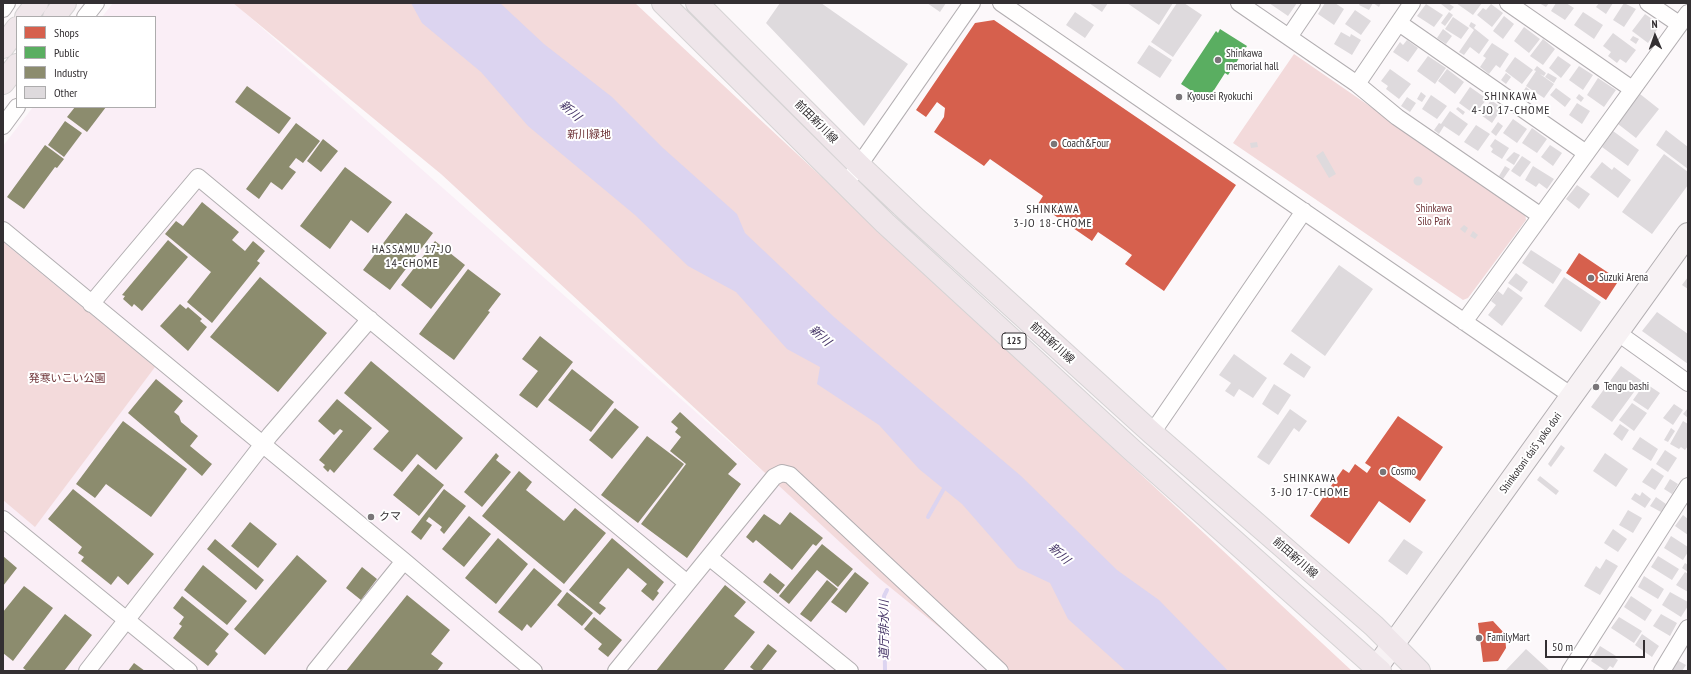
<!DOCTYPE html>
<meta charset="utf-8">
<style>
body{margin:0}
#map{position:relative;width:1691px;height:674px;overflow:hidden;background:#fcf8fa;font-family:"PT Sans Narrow",sans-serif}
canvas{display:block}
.frame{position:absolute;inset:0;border:4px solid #332f32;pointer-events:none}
.legend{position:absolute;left:16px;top:16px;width:140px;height:92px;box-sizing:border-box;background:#fff;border:1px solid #adacad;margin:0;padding:5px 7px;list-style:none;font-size:12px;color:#332f32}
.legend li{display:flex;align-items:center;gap:8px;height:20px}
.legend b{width:20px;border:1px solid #adacad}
.north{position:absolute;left:1635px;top:16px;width:40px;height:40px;-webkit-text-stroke:3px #fff;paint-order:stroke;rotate:358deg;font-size:11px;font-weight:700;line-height:16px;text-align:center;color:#332f32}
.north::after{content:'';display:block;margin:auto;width:14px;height:18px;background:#332f32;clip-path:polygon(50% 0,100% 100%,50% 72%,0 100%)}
.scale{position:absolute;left:1545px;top:640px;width:100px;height:18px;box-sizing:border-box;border:2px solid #332f32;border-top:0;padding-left:5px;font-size:12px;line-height:14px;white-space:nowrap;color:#332f32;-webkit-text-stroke:3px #fff;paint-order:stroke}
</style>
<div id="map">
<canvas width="1691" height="674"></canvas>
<div class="frame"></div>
<ul class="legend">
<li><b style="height:11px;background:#d6604d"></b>Shops</li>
<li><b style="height:11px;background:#5aae61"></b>Public</li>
<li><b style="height:11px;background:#8c8c6e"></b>Industry</li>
<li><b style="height:11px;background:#dedadd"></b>Other</li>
</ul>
<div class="north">N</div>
<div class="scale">50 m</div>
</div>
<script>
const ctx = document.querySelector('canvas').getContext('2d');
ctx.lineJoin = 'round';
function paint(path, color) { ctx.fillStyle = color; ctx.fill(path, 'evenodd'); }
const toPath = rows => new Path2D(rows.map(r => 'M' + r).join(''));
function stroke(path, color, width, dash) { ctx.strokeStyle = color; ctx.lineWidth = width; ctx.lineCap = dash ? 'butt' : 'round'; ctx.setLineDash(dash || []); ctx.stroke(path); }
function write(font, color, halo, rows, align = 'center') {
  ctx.font = font + ' "PT Sans Narrow","Noto Sans JP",sans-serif'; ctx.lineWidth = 4; ctx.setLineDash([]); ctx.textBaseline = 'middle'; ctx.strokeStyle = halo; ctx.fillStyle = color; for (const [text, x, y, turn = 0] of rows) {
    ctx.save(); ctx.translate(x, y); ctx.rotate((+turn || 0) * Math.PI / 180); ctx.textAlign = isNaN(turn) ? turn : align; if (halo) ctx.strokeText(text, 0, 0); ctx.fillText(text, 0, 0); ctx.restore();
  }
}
const built = toPath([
 [113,3,234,3,759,468,1026,671,3,671,3,146,33,107,155,107,155,17,102,17]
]);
const green = toPath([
 [233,3,635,3,1352,671,993,671,880,579,441,174],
 [1294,54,1525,213,1526,220,1468,298,1463,300,1233,143],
 [3,242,155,367,35,527,3,500]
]);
const water = toPath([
 [411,3,500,3,544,44,612,97,663,148,737,214,745,233,834,317,1021,476,1117,570,1159,600,1228,671,1126,671,1068,619,1050,583,1018,568,962,504,919,469,879,425,817,384,820,367,787,349,736,292,688,266,635,215,528,126,481,72,422,23]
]);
const shops = toPath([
 [994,20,1236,185,1164,291,1125,264,1132,255,1098,232,1092,241,1038,204,1043,196,990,159,984,166,934,132,944,117,945,108,937,102,926,117,916,110,975,23],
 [1579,253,1619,280,1606,300,1566,273],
 [1398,416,1443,447,1420,481,1396,465,1390,475,1426,500,1410,523,1379,501,1349,544,1310,516,1343,469,1349,473,1355,464,1367,473,1371,467,1365,463],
 [1493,621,1505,634,1506,648,1498,661,1483,662,1478,623]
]);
const public = toPath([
 [1220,29,1247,46,1228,75,1225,73,1207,101,1181,84,1216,31,1218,33]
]);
const industry = toPath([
 [247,86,291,118,279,134,235,102],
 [75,107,106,107,87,132,67,117],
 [65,121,82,133,64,157,48,145],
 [296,123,320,141,303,163,296,158,289,167,296,172,282,190,271,182,259,199,246,189],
 [323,139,338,151,321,172,307,161],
 [45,145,64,159,57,168,55,167,24,209,7,197],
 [345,167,392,202,368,233,351,220,330,249,300,226],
 [202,202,239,232,232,240,245,251,253,241,265,251,257,261,260,263,212,323,187,302,211,272,165,234,176,221,183,226],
 [406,213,433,233,390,290,363,270],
 [168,240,188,257,142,311,134,304,132,307,123,299,125,296,122,295],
 [435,241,465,265,431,309,401,285],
 [468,269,501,294,488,311,490,312,454,360,419,334],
 [260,277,327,333,278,392,210,337],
 [180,304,186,309,188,307,202,319,200,321,207,327,188,351,160,326],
 [540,336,573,362,537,408,519,395,538,371,522,359],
 [371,361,463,438,436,470,417,454,402,472,373,449,389,431,344,393],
 [572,369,614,402,591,432,548,400],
 [156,379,183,401,174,412,179,416,181,422,198,436,190,446,212,464,202,476,128,413],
 [337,399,372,428,334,473,330,469,328,472,323,467,325,465,319,460,343,431,340,429,334,435,318,421],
 [615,408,639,427,612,459,589,440],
 [680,412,737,464,728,474,741,484,687,558,641,524,686,464,670,451,681,437,675,432,678,428,671,422],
 [123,421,187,469,151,517,106,484,95,498,76,484],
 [647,436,684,464,638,523,601,495],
 [496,453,499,456,496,460,511,472,482,507,464,492],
 [418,464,444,485,419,516,393,495],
 [519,471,532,482,526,490,564,521,575,508,606,533,564,584,482,516],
 [73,489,154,554,128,585,118,576,111,585,81,561,84,557,78,553,82,547,48,519],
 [444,489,466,506,444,534,440,530,442,527,429,517,426,521,432,525,421,540,411,532],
 [790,512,823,538,816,546,813,544,792,570,756,540,753,543,746,537,764,514,780,525],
 [469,516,491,534,464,567,442,549],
 [250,522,277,544,258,568,231,546],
 [498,538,528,564,496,604,465,578],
 [612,538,664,582,657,591,659,593,653,601,641,591,647,584,628,568,599,603,606,608,600,615,569,590],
 [215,539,264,580,256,590,207,549],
 [822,544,853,569,838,587,817,570,789,604,779,596],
 [297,555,327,581,265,655,234,629],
 [3,556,17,568,3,586],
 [203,565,247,601,227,625,184,590],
 [362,567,377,579,361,600,346,588],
 [534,568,562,591,531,628,527,624,522,631,498,612],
 [855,572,869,583,846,613,831,602],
 [770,573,785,585,778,594,763,582],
 [827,580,838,589,811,622,800,614],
 [725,585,746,602,734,616,755,632,723,671,656,671],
 [24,586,53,608,13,661,3,653,3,612],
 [567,592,593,613,582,626,557,605],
 [407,595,450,630,431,654,443,663,437,671,346,671],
 [182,596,229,634,215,651,218,654,208,666,173,638,182,626,179,624,184,617,173,608],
 [65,614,92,635,64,671,27,671,23,668],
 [594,617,622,640,608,657,598,649,602,644,584,629],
 [768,644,777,651,761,671,755,671,750,667],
 [134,663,145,671,128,671]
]);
const stream = toPath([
 [928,517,946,485],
 [885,671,884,596,887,590]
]);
const building = toPath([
 [780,3,821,3,908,64,864,126,766,23],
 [927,3,946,3,940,12],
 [1089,3,1108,3,1102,12],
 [1127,3,1173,3,1159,25],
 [1177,3,1184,3,1202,15,1173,57,1151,42],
 [1269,3,1297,3,1288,16],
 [1325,3,1335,3,1344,9,1334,25,1318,14],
 [1360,3,1381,3,1379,7,1373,3,1369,10,1359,5],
 [1441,3,1448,3,1454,7,1450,11,1441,4],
 [1456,3,1482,3,1473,15],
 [1539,3,1549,3,1546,7],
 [1556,3,1566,3,1574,8,1565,20,1551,11],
 [1599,3,1613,3,1606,14,1596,7],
 [1624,3,1636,9,1624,27,1613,20],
 [1426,4,1443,15,1434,27,1417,16],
 [1491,4,1503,13,1492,27,1477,15,1483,8,1486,10],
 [1355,10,1371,21,1361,35,1345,24],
 [1075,12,1094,25,1085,38,1066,25],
 [1449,12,1453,15,1445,26,1441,23],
 [1583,12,1603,25,1594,39,1574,25],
 [1645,14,1652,19,1650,22,1658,28,1648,43,1632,31],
 [1504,16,1514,24,1503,39,1493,31],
 [1453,17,1469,28,1461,39,1445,29],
 [1471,22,1476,25,1474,28,1489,40,1479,54,1470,47,1464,55,1459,52,1474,30,1469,26],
 [1524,27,1540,39,1529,53,1514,41],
 [1443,29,1452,36,1446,44,1437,38],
 [1341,32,1350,37,1351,34,1361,40,1352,55,1334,44],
 [1613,33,1636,50,1626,63,1620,59,1617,63,1608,56,1611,52,1603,46],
 [1633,36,1639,39,1636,44,1630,40],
 [1543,39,1555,49,1543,65,1530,56],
 [1407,40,1418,48,1408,62,1393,52,1400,42,1403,45],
 [1492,43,1509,54,1500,68,1496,65,1489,74,1480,67,1486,58,1483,56],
 [1149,45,1172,60,1160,78,1137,63],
 [1428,56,1446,68,1435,84,1417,71],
 [1558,56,1571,65,1561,78,1549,68],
 [1515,57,1533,70,1522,84,1505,71],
 [1537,66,1546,73,1544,76,1540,74,1554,84,1544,98,1526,86,1536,71,1534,70],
 [1579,66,1593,75,1583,90,1569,80],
 [1390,69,1411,84,1399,99,1386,89,1388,86,1381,81],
 [1447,69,1464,82,1455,94,1438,81],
 [1506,73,1511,77,1506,84,1501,80],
 [1548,73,1557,78,1554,83,1545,77],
 [1598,78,1616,90,1604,107,1587,95],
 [1470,87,1487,99,1478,110,1473,107,1470,111,1459,103],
 [1526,87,1531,91,1525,99,1520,96],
 [1556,88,1571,99,1565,107,1550,95],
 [1421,92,1426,96,1422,102,1417,99],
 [1579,94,1584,98,1581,102,1576,98],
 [1640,94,1659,109,1636,138,1618,124],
 [1431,95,1447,106,1437,119,1422,109],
 [1407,97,1416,103,1410,112,1401,106],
 [1491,100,1502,108,1492,123,1481,115],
 [1577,103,1590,111,1582,124,1569,115],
 [1458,107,1465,112,1463,115,1456,109],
 [1450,111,1468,124,1459,136,1444,126,1439,134,1434,130,1439,123,1441,124],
 [1513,119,1527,129,1517,143,1503,133],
 [1498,122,1503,126,1496,136,1491,132],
 [1476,125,1490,134,1478,151,1464,142],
 [1532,128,1547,139,1537,153,1522,143],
 [1666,130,1688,147,1688,169,1656,145],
 [1613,131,1639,150,1628,166,1602,147],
 [1495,139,1509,148,1502,159,1491,152,1493,149,1490,146],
 [1257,142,1258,147,1251,148,1250,143],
 [1550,145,1562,153,1553,166,1541,157],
 [1323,151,1336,174,1329,178,1316,156],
 [1514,152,1520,155,1514,165,1506,160],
 [1664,154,1688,172,1688,185,1652,234,1622,212],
 [1522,156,1531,162,1520,177,1511,171],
 [1602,162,1612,170,1614,167,1631,180,1618,198,1590,177],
 [1505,166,1510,169,1503,179,1499,176],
 [1533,166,1554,179,1547,189,1539,183,1536,187,1525,180],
 '1413.5 181a4.5 4.5 0 1 1 9 0a4.5 4.5 0 1 1-9 0Z',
 [1577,185,1590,194,1579,209,1566,199],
 [1464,225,1468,228,1465,233,1460,229],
 [1473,231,1478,235,1475,239,1470,236],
 [1531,250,1562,270,1553,284,1522,263],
 [1339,265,1373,289,1325,356,1291,331],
 [1516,273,1528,282,1521,292,1508,283],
 [1564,277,1601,302,1581,332,1544,306],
 [1688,277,1688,289,1682,285],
 [1508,287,1523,298,1502,326,1488,315,1496,305,1491,301,1498,291,1503,295],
 [1657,312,1688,334,1688,364,1642,331],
 [1291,353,1311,367,1304,378,1283,364],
 [1234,354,1267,378,1253,398,1239,389,1234,397,1225,391,1231,383,1219,375],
 [1621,366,1642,381,1612,422,1591,407],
 [1645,383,1660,393,1648,410,1633,400],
 [1274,384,1291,395,1278,415,1262,404],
 [1632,403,1647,413,1634,431,1619,420],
 [1674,404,1683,410,1673,425,1663,418],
 [1688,408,1688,418,1683,414],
 [1290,409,1307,421,1299,432,1294,428,1269,465,1257,457],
 [1683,421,1688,424,1688,446,1685,450,1681,447,1679,449,1670,444],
 [1620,424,1629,430,1622,441,1613,434],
 [1671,428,1675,431,1668,442,1664,440],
 [1640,437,1658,449,1651,461,1632,449],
 [1561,445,1565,448,1551,467,1548,464],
 [1665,450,1677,458,1668,472,1656,464],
 [1605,453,1628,469,1616,487,1593,471],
 [1652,468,1664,476,1655,490,1642,482],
 [1540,476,1559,491,1556,495,1537,480],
 [1670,479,1678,484,1672,494,1664,489],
 [1642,492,1651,499,1645,508,1631,499,1635,493,1640,496],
 [1656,497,1666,504,1661,512,1650,506],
 [1628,510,1642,518,1633,533,1619,525],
 [1683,515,1688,519,1688,535,1675,526],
 [1613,529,1627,539,1618,552,1604,543],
 [1671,536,1688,547,1688,552,1683,560,1664,548],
 [1404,539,1423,552,1407,575,1388,561],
 [1658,556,1679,569,1672,580,1651,567],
 [1606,559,1618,566,1600,595,1584,586,1596,566,1600,569],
 [1685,563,1688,565,1688,572,1682,568],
 [1685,572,1688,574,1688,592,1676,585],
 [1644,576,1664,589,1658,599,1638,587],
 [1670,592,1688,602,1688,606,1681,617,1662,605],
 [1631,596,1652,610,1645,621,1624,607],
 [1661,614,1677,623,1670,636,1653,626],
 [1619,617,1642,631,1634,643,1611,628],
 [1642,634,1659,646,1652,657,1635,645],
 [1600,646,1616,656,1615,658,1618,660,1613,668,1610,666,1606,671,1591,661],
 [1526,649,1550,671,1505,671],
 [1677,660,1686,665,1682,671,1671,671]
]);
const street = toPath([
 [1001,3,1572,396],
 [1239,3,1357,84,1412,3],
 [1508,3,1632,89],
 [1648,3,1679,24],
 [3,9,7,3],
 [85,17,96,3],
 [1399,23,1586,153],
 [1289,37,1312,3],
 [1357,84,1397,117,1541,216],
 [3,126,17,107],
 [853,174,972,3],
 [3,230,404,561,534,671],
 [91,304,198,177,687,583],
 [1464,322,1688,13],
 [1618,333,1688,383],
 [1152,433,1304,211],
 [3,519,189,671],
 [709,557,850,671],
 [87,671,270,435,370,319],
 [315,671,404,561],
 [616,671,774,477,782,473,790,475,1000,671],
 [1570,671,1688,486],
 [1662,671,1688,628]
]);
const secondary = toPath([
 [1374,671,1688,234]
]);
const primary = toPath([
 [663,3,885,223,1132,450,1380,671],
 [697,3,860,166,915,218,1152,433,1374,626,1419,671],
 [26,17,37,3],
 [54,17,65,3],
 [3,47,17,28],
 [3,83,17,65]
]);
const markers = [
 [1218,60,4,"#797578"],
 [1179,97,4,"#797578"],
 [1054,144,4,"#797578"],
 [1591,278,4,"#797578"],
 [1596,387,4,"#797578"],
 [1383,472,4,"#797578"],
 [371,517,4,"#797578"],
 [1479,638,4,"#797578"]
];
const shields = [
 [1014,341,24]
];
const shieldNames = [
 ["125",1014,341]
];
const poiNames = [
 ["Shinkawa",1226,54],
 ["memorial hall",1226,67],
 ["Kyousei Ryokuchi",1187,97],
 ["Coach&Four",1062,144],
 ["Suzuki Arena",1599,278],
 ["Tengu bashi",1604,387],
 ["Cosmo",1391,472],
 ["クマ",379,517],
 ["FamilyMart",1487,638]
];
const streetNames = [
 ["前田新川線",816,122,45],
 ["前田新川線",1052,343,42],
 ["Shinkotoni dai5 yoko dori",1531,453,-54],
 ["前田新川線",1295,558,41]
];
const parkNames = [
 ["新川緑地",589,135],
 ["Shinkawa",1434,209],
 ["Silo Park",1434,222],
 ["発寒いこい公園",67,379]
];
const neighbourhoodNames = [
 ["SHINKAWA",1511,97],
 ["4-JO 17-CHOME",1511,111],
 ["SHINKAWA",1053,210],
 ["3-JO 18-CHOME",1053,224],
 ["HASSAMU 17-JO",412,250],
 ["14-CHOME",412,264],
 ["SHINKAWA",1310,479],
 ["3-JO 17-CHOME",1310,493]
];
const waterNames = [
 ["新川",570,111,42],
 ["新川",820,336,42],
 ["新川",1059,554,43],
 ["道庁排水川",885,630,-90]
];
paint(built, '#faeef6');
paint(green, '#f3dadb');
paint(water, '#dcd4f0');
paint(shops, '#d6604d');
paint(public, '#5aae61');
paint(industry, '#8c8c6e');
stroke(stream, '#dcd4f0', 4);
paint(building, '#dedadd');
stroke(street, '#b2aeb1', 18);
stroke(secondary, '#b2aeb1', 24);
stroke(primary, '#d5d3d4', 24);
stroke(street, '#fffefe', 16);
stroke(secondary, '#f7f2f4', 22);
stroke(primary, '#efe6ea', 22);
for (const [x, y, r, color] of markers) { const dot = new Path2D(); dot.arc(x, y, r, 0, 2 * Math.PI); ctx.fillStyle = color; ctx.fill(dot); stroke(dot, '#fff', 1.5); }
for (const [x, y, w] of shields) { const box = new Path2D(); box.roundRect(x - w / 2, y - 8, w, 16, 3); ctx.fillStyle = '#fff'; ctx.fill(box); stroke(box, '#332f32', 1); }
write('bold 10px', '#332f32', null, shieldNames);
write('11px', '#332f32', '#fff', poiNames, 'left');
write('11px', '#332f32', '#fff', streetNames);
write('11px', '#6e3337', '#fff', parkNames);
ctx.letterSpacing = '1px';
write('12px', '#332f32', '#fff', neighbourhoodNames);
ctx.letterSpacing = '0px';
write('italic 12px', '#473668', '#fff', waterNames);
</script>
